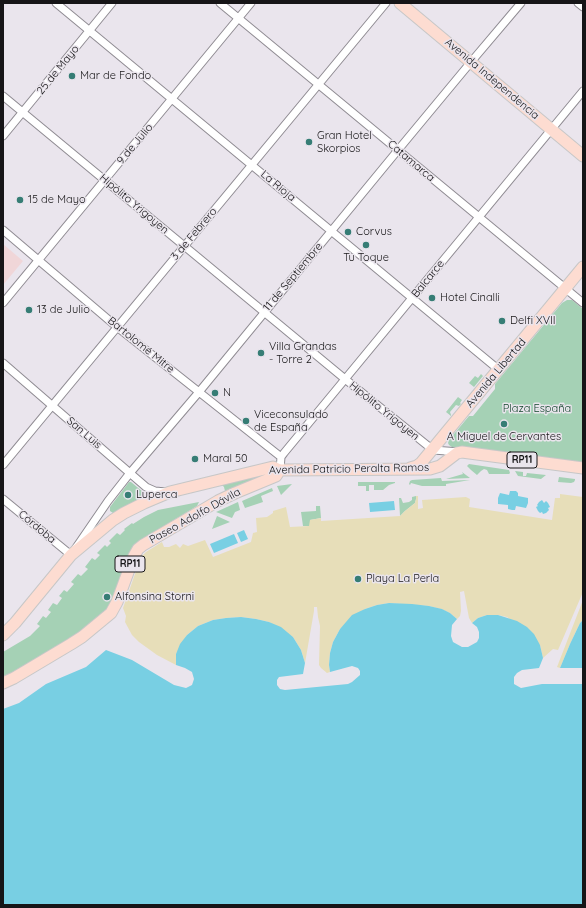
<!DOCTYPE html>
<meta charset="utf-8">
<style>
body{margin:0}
#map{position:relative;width:586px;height:908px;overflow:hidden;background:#eae5ed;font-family:Quicksand,sans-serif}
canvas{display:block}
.frame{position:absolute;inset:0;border:4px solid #161517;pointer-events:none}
</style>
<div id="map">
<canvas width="586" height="908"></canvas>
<div class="frame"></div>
</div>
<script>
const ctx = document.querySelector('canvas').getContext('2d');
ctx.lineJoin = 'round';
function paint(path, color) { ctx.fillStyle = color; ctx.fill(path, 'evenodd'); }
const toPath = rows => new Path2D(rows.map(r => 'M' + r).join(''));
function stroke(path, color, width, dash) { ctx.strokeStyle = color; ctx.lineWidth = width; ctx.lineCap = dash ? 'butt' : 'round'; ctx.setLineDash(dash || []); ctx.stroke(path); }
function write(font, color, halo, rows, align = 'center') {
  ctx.font = font + ' Quicksand,sans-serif'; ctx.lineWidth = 3; ctx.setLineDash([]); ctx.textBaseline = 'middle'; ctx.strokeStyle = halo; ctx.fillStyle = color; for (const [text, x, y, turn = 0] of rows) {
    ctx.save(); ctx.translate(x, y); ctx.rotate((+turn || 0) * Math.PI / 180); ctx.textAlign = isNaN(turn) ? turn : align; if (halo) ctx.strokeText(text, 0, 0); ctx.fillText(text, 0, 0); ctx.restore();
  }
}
const education = toPath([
 [3,244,23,261,3,285]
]);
const green = toPath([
 [567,300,572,300,583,309,583,464,575,463,574,461,488,450,487,451,452,447,449,445,448,443,449,440,469,416,473,416,495,389,495,384,562,303],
 [481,374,483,376,474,387,469,383,475,376,478,378],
 [458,397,462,400,460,403,461,404,459,406,456,405,450,412,451,415,451,416,446,412],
 [469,464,509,470,510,473,509,474,489,474,487,470,484,469,481,471,477,475,471,470,467,466],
 [515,471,523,472,523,476,526,476,527,473,546,475,541,479,518,476],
 [274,472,225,491,224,487,222,485],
 [462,472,470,478,446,479,463,474],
 [559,477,575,479,575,480,574,482,571,483,558,482],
 [441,478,442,481,470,480,446,484,446,486,422,486,411,483,410,485,409,484,410,481,412,480],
 [129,482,131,482,143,492,144,494,144,496,116,512,113,513,110,511,110,507],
 [358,482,395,482,395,483,389,485,383,490,374,490,374,485,369,485,369,491,366,491,366,486,358,486],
 [292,484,281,495,277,486],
 [272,488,273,491,261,496,263,502,245,508,242,501],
 [416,496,416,499,415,503,405,511,400,516,399,498,401,498,403,503,409,502,412,500,412,497],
 [199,502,197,506,141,540,135,544,131,550,124,564,111,605,82,631,3,678,3,652,30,636,40,626,37,624,43,616,46,618,51,612,48,610,53,603,57,605,62,598,59,596,64,590,67,592,74,584,71,582,78,574,81,576,88,569,85,567,92,558,95,560,100,555,97,553,105,545,107,547,111,543,109,541,117,533,120,535,125,530,124,529,132,523,133,524,144,517,158,510],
 [238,502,240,510,235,512,232,518,216,512],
 [316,506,320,506,321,518,310,520,310,526,303,526,301,512,316,511],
 [217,516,230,522,212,529]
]);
const sand = toPath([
 [560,494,583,497,583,592,558,650,553,649,543,658,540,645,507,617,498,615,487,615,478,618,472,623,469,618,464,591,460,592,461,611,460,616,457,619,450,613,441,609,429,606,389,603,377,605,365,609,340,629,333,642,330,653,329,665,330,672,327,673,321,668,319,665,320,626,318,617,317,607,314,607,314,611,305,663,301,650,293,637,269,622,256,619,241,617,226,618,213,620,198,626,187,635,176,654,176,665,157,655,139,642,132,635,125,622,126,616,123,608,135,574,142,556,146,552,162,542,164,547,169,547,176,544,180,548,183,544,188,546,205,540,213,557,251,542,253,533,257,532,256,518,267,517,273,513,273,511,286,507,290,527,309,526,310,520,321,518,321,521,400,516,405,511,415,503,416,499,416,496,418,496,418,509,423,508,422,500,466,497,470,499,469,507,552,520,555,498,560,498],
 [583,600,583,620,580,623,570,644,560,668,557,667]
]);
const water = toPath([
 [510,491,516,491,518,493,518,496,528,498,528,503,526,508,516,506,515,510,512,510,508,509,508,505,498,504,498,498,500,493,509,495],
 [542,500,544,503,546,501,548,503,550,507,548,508,549,510,546,513,543,514,542,512,540,513,538,511,536,507,538,506,537,505,539,502],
 [394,501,395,510,370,512,369,503],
 [244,530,248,539,241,542,237,533],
 [234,534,238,543,214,553,210,544],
 [389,603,412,604,429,606,442,609,450,613,457,619,452,625,451,636,453,642,462,647,468,647,477,642,479,638,479,632,477,627,472,623,478,618,487,615,498,615,517,621,527,627,534,634,540,645,543,658,539,668,522,670,517,673,514,677,514,684,521,688,542,684,583,684,583,905,3,905,3,709,19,703,46,684,86,667,106,650,132,660,174,685,186,688,192,685,194,679,192,672,185,668,176,665,176,654,180,644,187,635,198,626,213,620,226,618,241,617,256,619,269,622,281,627,293,637,301,650,305,663,303,674,279,677,277,680,277,685,280,689,285,690,348,684,352,682,360,675,360,671,358,668,352,666,330,672,329,665,330,653,333,642,340,629,352,615,365,609,377,605],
 [583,620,583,668,560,668,570,644,580,623]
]);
const minor = toPath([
 [56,3,499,370],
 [220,3,583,303],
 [578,3,583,7],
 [3,96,345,379,433,450,460,452],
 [3,136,112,3],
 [3,230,117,327,281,457],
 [3,303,251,3],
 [3,363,146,487,155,491,166,492],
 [3,465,386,3],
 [280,470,281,457,284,453,583,91],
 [3,499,71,555,108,501,130,473,199,392,398,150,471,62,521,3]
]);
const primary = toPath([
 [400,3,583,156],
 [410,468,417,466,421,463,583,267],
 [3,635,15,623,71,555,113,520,124,513,144,503,170,492,273,467,280,470,430,469,440,466,457,453,462,452,583,468],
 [3,683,14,678,71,644,82,637,111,613,117,602,134,556,138,549,143,545,218,501,235,493,276,476,280,470]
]);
const markers = [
 [72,76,4,"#367d75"],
 [309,142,4,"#367d75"],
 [20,200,4,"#367d75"],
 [348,232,4,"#367d75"],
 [366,245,4,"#367d75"],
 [432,298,4,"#367d75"],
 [29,310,4,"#367d75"],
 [502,321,4,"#367d75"],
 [261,353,4,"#367d75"],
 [215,393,4,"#367d75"],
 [246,421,4,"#367d75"],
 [504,424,4,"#367d75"],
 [195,459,4,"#367d75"],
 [128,495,4,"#367d75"],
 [358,579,4,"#367d75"],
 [107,597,4,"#367d75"]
];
const shields = [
 [522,460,30],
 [130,564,30]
];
const shieldNames = [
 ["RP11",522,460],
 ["RP11",130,564]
];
const streetNames = [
 ["25 de Mayo",58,70,-51],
 ["Avenida Independencia",492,79,40],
 ["9 de Julio",135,144,-50],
 ["Catamarca",411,161,40],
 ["La Rioja",278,186,40],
 ["Hipólito Yrigoyen",134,204,40],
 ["3 de Febrero",194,234,-50],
 ["11 de Septiembre",293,277,-50],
 ["Balcarce",428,279,-51],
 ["Bartolomé Mitre",141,345,39],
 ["Avenida Libertad",496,373,-50],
 ["Hipólito Yrigoyen",384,411,39],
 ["San Luis",84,433,41],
 ["Avenida Patricio Peralta Ramos",349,469,-1],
 ["Paseo Adolfo Dávila",195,516,-29],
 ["Córdoba",37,527,40]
];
const poiNames = [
 ["Mar de Fondo",80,76],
 ["Gran Hotel",317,136],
 ["Skorpios",317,149],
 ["15 de Mayo",28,200],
 ["Corvus",356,232],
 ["Tu Toque",366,258,"center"],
 ["Hotel Cinalli",440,298],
 ["13 de Julio",37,310],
 ["Delfi XVII",510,321],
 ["Villa Grandas",269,347],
 ["- Torre 2",269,360],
 ["N",223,393],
 ["Viceconsulado",254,415],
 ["de España",254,428],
 ["A Miguel de Cervantes",504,437,"center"],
 ["Maral 50",203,459],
 ["Luperca",136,495],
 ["Playa La Perla",366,579],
 ["Alfonsina Storni",115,597]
];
const parkNames = [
 ["Plaza España",537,409]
];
paint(education, '#f0d6d8');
paint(green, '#a5d1b5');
paint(sand, '#e7deb9');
paint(water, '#78cfe3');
stroke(minor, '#8f8b92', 9);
stroke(primary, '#c7c7c7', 13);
stroke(minor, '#fff', 7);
stroke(primary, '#fddcd1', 11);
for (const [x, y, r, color] of markers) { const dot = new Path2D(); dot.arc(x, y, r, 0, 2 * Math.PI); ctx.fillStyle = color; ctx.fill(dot); stroke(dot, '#eae5ed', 1.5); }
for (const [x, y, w] of shields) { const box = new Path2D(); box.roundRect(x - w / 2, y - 8, w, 16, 3); ctx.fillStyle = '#eae5ed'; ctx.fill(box); stroke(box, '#161517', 1); }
write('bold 10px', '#161517', null, shieldNames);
write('11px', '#161517', '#eae5ed', streetNames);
write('11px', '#161517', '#eae5ed', poiNames, 'left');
write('11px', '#10442a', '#eae5ed', parkNames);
</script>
